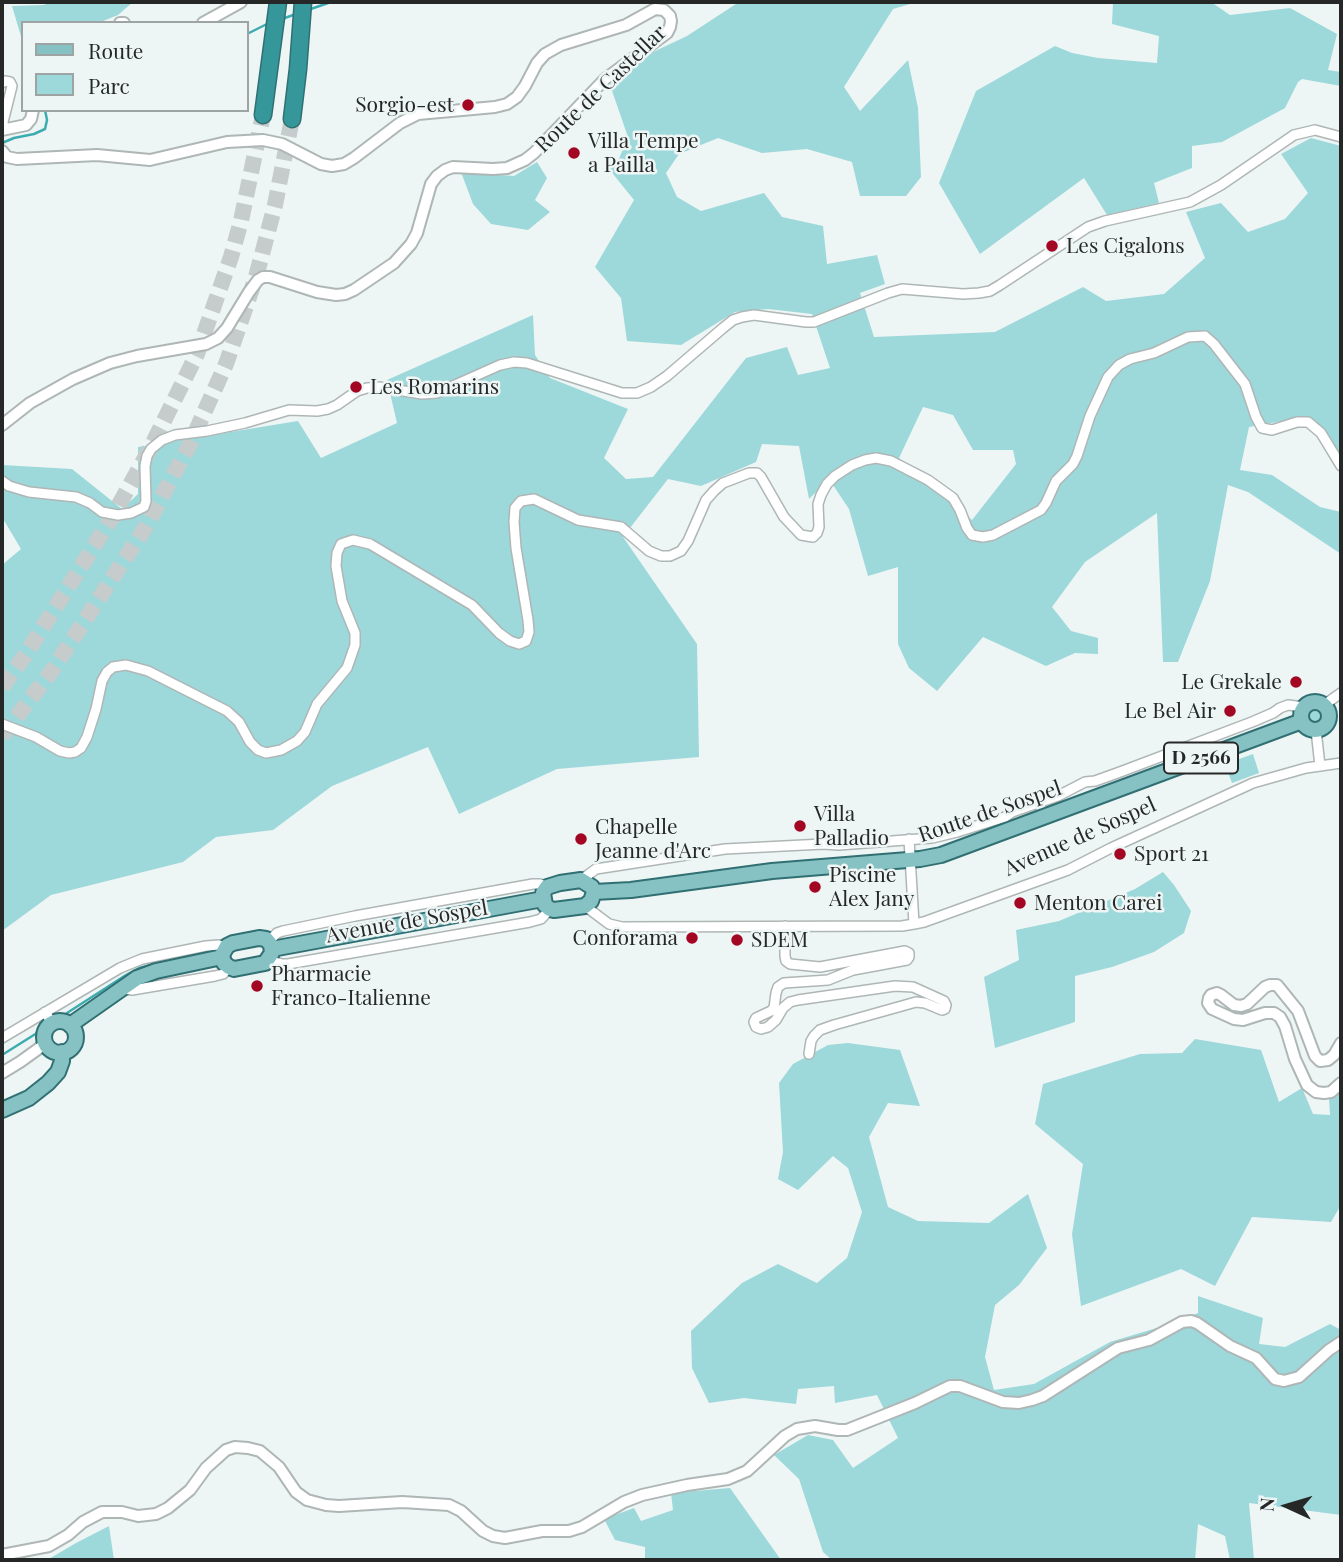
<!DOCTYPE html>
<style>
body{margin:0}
#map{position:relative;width:1343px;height:1562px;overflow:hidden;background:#eef5f5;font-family:"Playfair Display",serif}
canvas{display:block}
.frame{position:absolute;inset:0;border:4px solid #262828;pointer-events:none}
.legend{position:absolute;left:21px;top:21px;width:228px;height:91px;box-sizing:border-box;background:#eef5f5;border:2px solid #9ea3a3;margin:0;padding:9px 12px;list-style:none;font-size:21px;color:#262828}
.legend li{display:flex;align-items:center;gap:14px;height:35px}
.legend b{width:35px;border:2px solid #9ea3a3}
.north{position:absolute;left:1252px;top:1471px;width:70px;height:70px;-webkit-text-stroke:5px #eef5f5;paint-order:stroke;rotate:274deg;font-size:19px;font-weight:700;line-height:28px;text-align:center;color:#262828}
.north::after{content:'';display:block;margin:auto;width:24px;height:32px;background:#262828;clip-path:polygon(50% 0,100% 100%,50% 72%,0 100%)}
</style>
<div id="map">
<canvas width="1343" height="1562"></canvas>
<div class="frame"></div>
<ul class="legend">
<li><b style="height:9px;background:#86c1c3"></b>Route</li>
<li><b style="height:19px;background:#9dd8da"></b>Parc</li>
</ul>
<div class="north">N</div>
</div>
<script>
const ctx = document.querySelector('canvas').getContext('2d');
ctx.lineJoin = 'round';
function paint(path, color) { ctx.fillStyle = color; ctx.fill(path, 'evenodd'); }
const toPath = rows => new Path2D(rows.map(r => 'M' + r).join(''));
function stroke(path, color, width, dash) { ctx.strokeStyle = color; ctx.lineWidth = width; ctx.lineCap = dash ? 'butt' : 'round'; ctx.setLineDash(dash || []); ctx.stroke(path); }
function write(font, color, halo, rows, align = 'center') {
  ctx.font = font + ' "Playfair Display",serif'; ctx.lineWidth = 5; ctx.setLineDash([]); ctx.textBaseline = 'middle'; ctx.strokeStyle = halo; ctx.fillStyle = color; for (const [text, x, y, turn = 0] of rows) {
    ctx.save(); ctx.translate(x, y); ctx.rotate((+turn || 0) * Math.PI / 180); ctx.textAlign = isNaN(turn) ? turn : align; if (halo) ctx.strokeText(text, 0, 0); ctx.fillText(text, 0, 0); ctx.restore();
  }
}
const green = toPath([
 [50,2,133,2,118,15,98,23,23,23,23,43,12,6,44,5],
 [739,2,917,2,893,9,844,87,860,111,908,60,918,108,921,177,906,196,860,196,852,162,807,149,762,153,718,138,679,154,666,173,677,197,701,211,764,193,782,217,823,226,827,264,877,255,885,284,860,293,874,337,995,332,1083,287,1106,301,1164,294,1205,258,1186,212,1221,203,1248,232,1285,219,1308,193,1281,154,1311,138,1341,146,1341,450,1338,452,1305,417,1249,427,1240,470,1272,475,1320,507,1341,512,1341,554,1248,492,1228,485,1210,581,1178,662,1163,662,1157,513,1085,562,1052,607,1071,631,1098,638,1098,654,1075,653,1046,666,983,637,937,691,909,668,898,644,898,567,868,576,849,509,829,479,809,499,799,446,762,444,756,462,701,486,668,479,623,537,697,644,699,757,557,769,459,814,428,747,332,786,273,830,216,837,183,862,51,895,2,931,2,565,21,549,2,517,2,465,72,469,122,509,138,494,138,447,298,421,321,458,397,423,387,380,533,315,535,355,550,378,628,409,604,458,626,479,653,477,746,358,787,347,798,375,830,368,812,314,768,309,735,312,681,345,627,341,621,298,595,267,634,200,609,169,618,161,628,137,610,85,653,52,687,36],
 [923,407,953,415,973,450,1013,450,1016,464,972,520,899,458],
 [1113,2,1211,2,1230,15,1290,8,1337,34,1328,70,1341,72,1341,86,1302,79,1298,82,1285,108,1222,142,1192,146,1192,168,1154,183,1159,203,1107,215,1084,178,980,254,939,183,976,91,1055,46,1072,53,1098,58,1157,63,1159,36,1112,24],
 [537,162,547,178,535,200,550,212,528,230,491,224,473,204,461,172,514,176],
 '1307 716a8 8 0 1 1 16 0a8 8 0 1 1-16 0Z',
 [1253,754,1259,773,1232,783,1225,764],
 [1163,872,1174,885,1191,911,1184,933,1154,952,1112,967,1075,976,1075,1022,995,1048,984,977,1019,960,1016,930,1059,921,1135,889],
 [1195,1039,1261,1050,1279,1102,1302,1088,1313,1114,1330,1115,1329,1098,1341,1086,1341,1205,1331,1222,1252,1217,1215,1286,1181,1269,1081,1306,1072,1234,1083,1164,1035,1124,1043,1084,1140,1054,1182,1053],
 [848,1043,900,1050,920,1106,888,1103,869,1137,888,1207,918,1221,989,1223,1028,1194,1047,1248,1019,1285,995,1305,985,1357,994,1390,1034,1384,1110,1342,1170,1324,1198,1313,1198,1296,1263,1318,1259,1344,1285,1347,1330,1324,1341,1330,1341,1515,1249,1503,1254,1560,1230,1560,1225,1536,1198,1524,1195,1560,832,1560,823,1552,799,1479,774,1455,808,1435,833,1440,853,1468,898,1438,877,1395,835,1403,834,1386,798,1389,796,1404,744,1398,709,1403,692,1368,691,1331,742,1283,778,1264,817,1283,847,1258,862,1212,848,1168,833,1156,798,1190,778,1179,783,1152,779,1083,793,1064,828,1045],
 [730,1488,781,1560,645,1560,645,1547,615,1540,604,1519,634,1508,641,1521,673,1510,671,1493],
 [109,1526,114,1560,47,1560,76,1543]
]);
const stream = toPath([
 [308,10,331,2],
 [282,19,296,14],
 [247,34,269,23],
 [2,143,14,138,34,134,45,129,47,120,45,110],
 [67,1013,126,975,139,968,155,964],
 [2,1055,37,1033]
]);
const motorwayTunnel = toPath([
 [2,687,26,654,111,519,151,447,197,354,231,257,241,221,263,115],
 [2,736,51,672,145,528,191,442,226,364,256,277,275,205,292,119]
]);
const minor = toPath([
 [2,83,5,81,10,82,12,86,3,122,4,129],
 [2,481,9,486,29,492,76,497,90,503,102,512,118,515,131,513,144,507,146,501,145,466,147,456,151,449,162,440,175,435,207,431,245,423,289,410,317,411,328,409,337,405,357,391,367,388,379,387,422,394,437,393,500,365,514,362,527,363,622,393,637,393,651,387,667,376,723,328,733,320,742,317,754,315,806,322,814,322,888,293,902,289,963,294,979,293,990,291,1000,285,1088,227,1105,221,1190,202,1221,185,1294,135,1315,130,1341,137],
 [1324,705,1341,693],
 [2,724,36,737,60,751,69,753,75,752,81,748,87,737,96,709,102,681,107,672,113,667,126,665,148,671,227,711,239,722,250,742,258,750,266,753,281,750,297,741,305,732,317,704,347,668,355,645,355,633,342,601,336,566,337,553,341,544,353,540,370,544,472,605,499,633,510,641,519,644,526,641,529,632,528,620,516,548,514,522,515,508,521,501,534,499,578,520,621,527,649,551,661,556,670,556,681,551,688,541,706,500,714,491,723,483,749,473,757,473,761,477,784,517,801,535,813,537,817,533,819,527,818,504,821,495,827,484,835,476,852,465,865,460,876,458,891,461,928,480,953,498,960,510,967,528,972,535,983,537,993,535,1041,510,1046,503,1056,481,1073,464,1077,456,1090,416,1108,377,1119,365,1130,359,1154,353,1188,337,1205,336,1214,344,1245,384,1256,417,1262,428,1272,430,1297,422,1308,422,1321,433,1341,466],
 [1316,730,1320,766],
 [909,839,914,924],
 [581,880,596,869,725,849,823,844,839,845,932,838,957,832,1005,817,1012,812,1058,796,1085,782,1095,781,1120,772,1252,722,1273,713,1280,708,1288,705,1304,707],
 [585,906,609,924,622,927,902,926,914,924,924,922,1068,870,1111,848,1253,783,1306,768,1341,763],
 [785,926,785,956,786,961,790,964,820,967,905,951,909,953,909,957,907,960,853,970,828,980,784,983,778,987,776,993,774,1008,771,1011,756,1018,754,1022,756,1027,761,1029,768,1027,776,1020,783,1008,790,1002,798,1000,895,986,913,987,944,1001,946,1005,945,1009,942,1010,925,1003,916,1002,834,1025,820,1030,814,1036,811,1041,809,1054],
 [269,941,277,933,283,931,355,916,533,884,540,884,547,887],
 [268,960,282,964,288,964,530,922,541,919,550,909],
 [121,989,132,990,215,976,223,974,229,967],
 [45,1012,52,1023],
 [2,1038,120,968,142,959,206,946,219,945,225,947]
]);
const tertiary = toPath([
 [120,23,124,23],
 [203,23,241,2],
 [2,130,26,125,31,119,33,110],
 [2,151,7,157,17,159,97,155,150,160,227,142,263,140,282,144,321,164,332,166,344,164,354,158,400,123,418,114,495,107,507,104,517,97,525,86,537,63,545,54,561,45,626,25,655,9,664,10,670,16,671,21,670,27,667,33,605,79,534,153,525,160,507,168,493,169,453,167,445,170,437,176,431,184,417,233,411,244,394,263,354,290,345,294,336,295,317,292,270,277,263,277,258,280,249,292,227,328,218,338,206,344,137,356,110,363,73,379,30,403,2,425],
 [1341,1043,1334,1055,1328,1060,1320,1061,1315,1056,1298,1011,1277,985,1270,985,1265,987,1247,1004,1241,1006,1234,1005,1221,995,1217,993,1211,995,1209,998,1208,1003,1212,1009,1234,1019,1243,1020,1265,1013,1274,1013,1280,1017,1285,1026,1295,1059,1307,1085,1316,1092,1324,1093,1331,1092,1341,1083],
 [2,1073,20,1062,45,1044],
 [2,1555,49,1546,68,1535,83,1522,102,1512,122,1512,138,1516,156,1514,168,1508,190,1490,206,1468,226,1450,235,1447,248,1448,260,1451,279,1467,296,1492,307,1500,326,1505,339,1506,402,1502,449,1505,461,1511,483,1531,493,1536,505,1538,542,1531,569,1531,582,1527,624,1502,642,1495,687,1485,728,1479,747,1471,785,1436,797,1429,815,1426,838,1430,847,1430,915,1403,950,1386,960,1386,1003,1402,1019,1403,1032,1400,1043,1396,1118,1348,1149,1340,1182,1322,1191,1321,1197,1323,1230,1346,1256,1358,1275,1379,1284,1381,1299,1377,1329,1350,1341,1342]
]);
const primary = toPath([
 '1301 716a14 14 0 1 1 28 0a14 14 0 1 1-28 0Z',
 [581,880,592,887,594,892,591,901,585,906,554,910,550,909,545,905,543,893,547,887,560,883,581,880],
 [594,892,631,890,772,871,920,859,941,855,1302,721],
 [259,938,266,939,271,945,272,953,265,963,234,969,229,967,224,963,222,955,227,946,233,943,259,938],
 [272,949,543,899],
 '44 1037a16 16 0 1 1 32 0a16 16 0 1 1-32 0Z',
 [70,1025,137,978,156,971,222,957],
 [2,1110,29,1098,48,1083,58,1072,62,1061,62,1052]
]);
const motorway = toPath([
 [263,115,278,2],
 [292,119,298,69,303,2]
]);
const markers = [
 [468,105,7,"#a30623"],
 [574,153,7,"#a30623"],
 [1052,246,7,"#a30623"],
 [356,387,7,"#a30623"],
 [1296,682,7,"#a30623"],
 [1230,711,7,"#a30623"],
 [800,826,7,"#a30623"],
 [581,839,7,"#a30623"],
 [1120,854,7,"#a30623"],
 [815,887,7,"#a30623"],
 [1020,903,7,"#a30623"],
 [692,938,7,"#a30623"],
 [737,940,7,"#a30623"],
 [257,986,7,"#a30623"]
];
const shields = [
 [1201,758,74]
];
const shieldNames = [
 ["D 2566",1201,758]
];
const streetNames = [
 ["Route de Castellar",601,89,-44],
 ["Route de Sospel",990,812,-19],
 ["Avenue de Sospel",1080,837,-24],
 ["Avenue de Sospel",407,922,-10]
];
const poiNames = [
 ["Sorgio-est",454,105,"right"],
 ["Villa Tempe",588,141],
 ["a Pailla",588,165],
 ["Les Cigalons",1066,246],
 ["Les Romarins",370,387],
 ["Le Grekale",1282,682,"right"],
 ["Le Bel Air",1216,711,"right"],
 ["Villa",814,814],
 ["Palladio",814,838],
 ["Chapelle",595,827],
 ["Jeanne d'Arc",595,851],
 ["Sport 21",1134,854],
 ["Piscine",829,875],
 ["Alex Jany",829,899],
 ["Menton Carei",1034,903],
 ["Conforama",678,938,"right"],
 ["SDEM",751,940],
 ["Pharmacie",271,974],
 ["Franco-Italienne",271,998]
];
paint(green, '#9dd8da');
stroke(stream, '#3dacb0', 2.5);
stroke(motorwayTunnel, '#c6cccc', 16, [16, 8]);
stroke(minor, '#afb6b6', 12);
stroke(tertiary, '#afb6b6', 14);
stroke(primary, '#307073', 18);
stroke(motorway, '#307073', 19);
stroke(minor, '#fff', 9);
stroke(tertiary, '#fff', 10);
stroke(primary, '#86c1c3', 14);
stroke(motorway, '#36979b', 16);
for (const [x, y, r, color] of markers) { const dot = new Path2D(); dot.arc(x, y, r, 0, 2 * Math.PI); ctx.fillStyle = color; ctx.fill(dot); stroke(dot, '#eef5f5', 2.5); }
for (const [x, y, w] of shields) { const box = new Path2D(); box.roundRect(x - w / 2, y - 15.5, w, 31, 5); ctx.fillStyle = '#eef5f5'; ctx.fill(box); stroke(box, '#262828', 2); }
write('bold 19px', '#262828', null, shieldNames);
write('21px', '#262828', '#eef5f5', streetNames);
write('21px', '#262828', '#eef5f5', poiNames, 'left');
</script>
